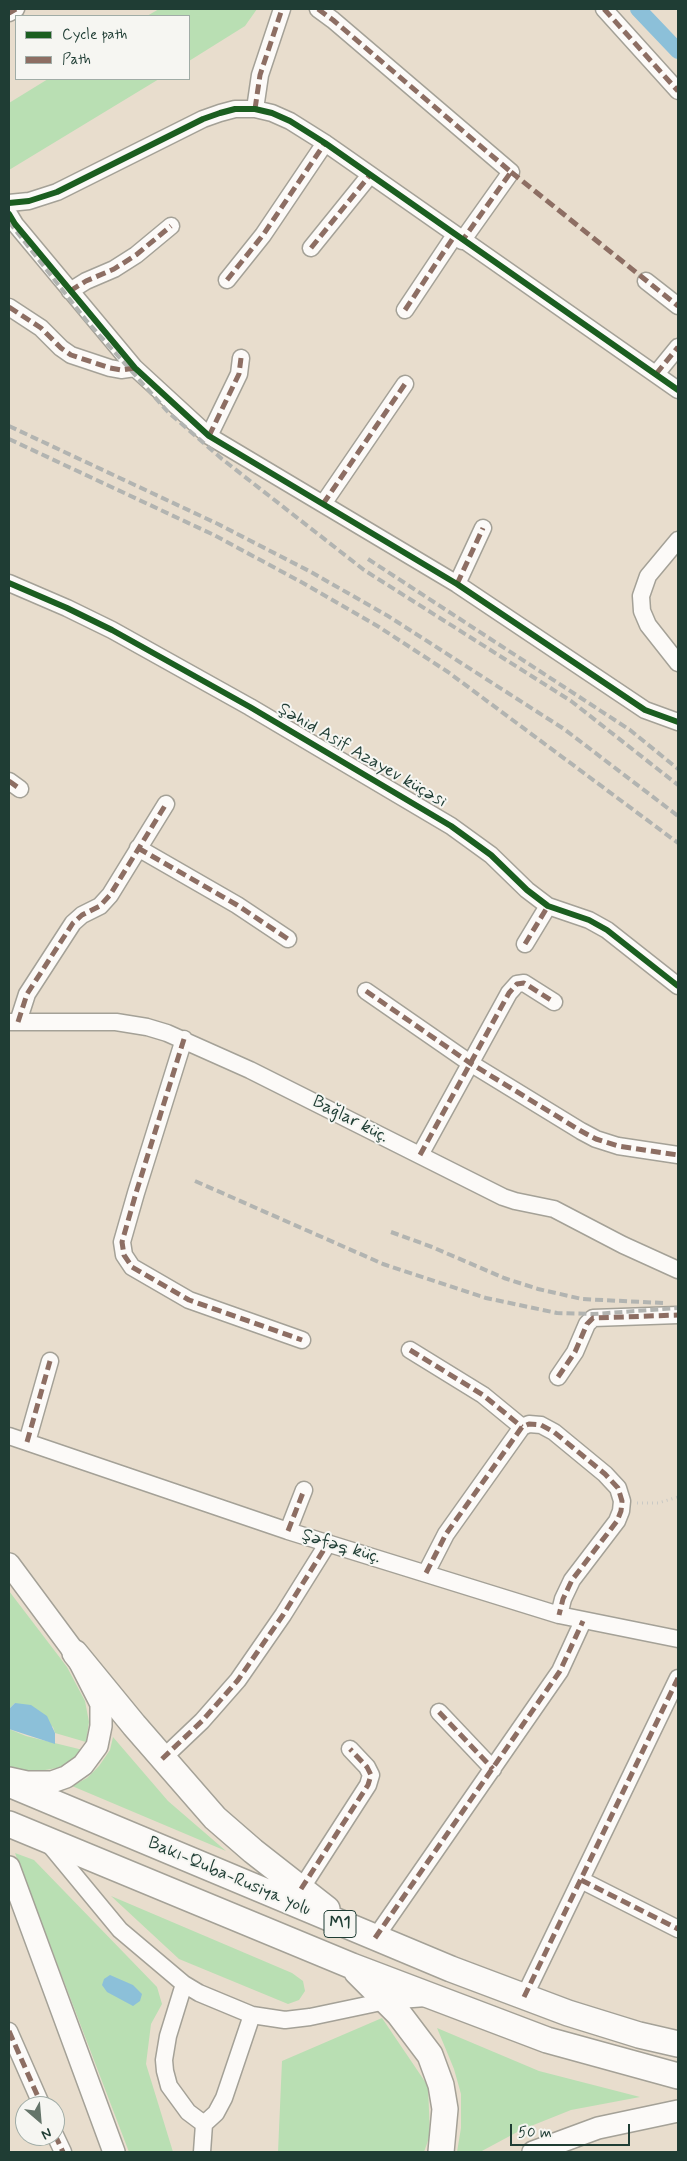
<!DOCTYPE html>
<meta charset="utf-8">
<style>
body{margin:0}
#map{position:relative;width:687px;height:2161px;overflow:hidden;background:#e8ddcd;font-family:Mynerve,sans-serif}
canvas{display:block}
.frame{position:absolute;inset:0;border:10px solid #1f3d34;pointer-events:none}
.legend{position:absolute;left:15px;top:15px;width:175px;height:65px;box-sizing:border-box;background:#f6f6f2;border:1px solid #a0aca6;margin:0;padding:6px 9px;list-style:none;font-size:15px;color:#1f3d34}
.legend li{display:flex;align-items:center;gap:10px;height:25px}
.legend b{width:25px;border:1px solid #a0aca6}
.north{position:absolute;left:15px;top:2096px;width:50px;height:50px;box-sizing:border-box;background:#f6f6f2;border:1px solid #a0aca6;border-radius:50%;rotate:153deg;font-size:14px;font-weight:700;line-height:20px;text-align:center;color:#1f3d34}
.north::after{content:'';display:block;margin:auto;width:18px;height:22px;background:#65756a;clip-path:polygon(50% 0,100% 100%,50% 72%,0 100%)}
.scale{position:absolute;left:510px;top:2124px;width:120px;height:22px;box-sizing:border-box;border:2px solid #1f3d34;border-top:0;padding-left:6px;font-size:15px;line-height:18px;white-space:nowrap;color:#1f3d34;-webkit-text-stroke:4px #f6f6f2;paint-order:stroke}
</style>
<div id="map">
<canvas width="687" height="2161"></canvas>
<div class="frame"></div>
<ul class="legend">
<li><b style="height:6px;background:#1b5e20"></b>Cycle path</li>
<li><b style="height:6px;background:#8d6e63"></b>Path</li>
</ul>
<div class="north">N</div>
<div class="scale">50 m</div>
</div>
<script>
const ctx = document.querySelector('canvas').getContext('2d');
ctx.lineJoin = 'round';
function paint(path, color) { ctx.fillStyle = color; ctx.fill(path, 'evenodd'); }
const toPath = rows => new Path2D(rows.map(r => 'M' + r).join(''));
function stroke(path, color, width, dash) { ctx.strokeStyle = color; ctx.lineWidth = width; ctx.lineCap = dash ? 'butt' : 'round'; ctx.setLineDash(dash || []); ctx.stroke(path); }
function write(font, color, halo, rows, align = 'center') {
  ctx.font = font + ' Mynerve,sans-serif'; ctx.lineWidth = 4; ctx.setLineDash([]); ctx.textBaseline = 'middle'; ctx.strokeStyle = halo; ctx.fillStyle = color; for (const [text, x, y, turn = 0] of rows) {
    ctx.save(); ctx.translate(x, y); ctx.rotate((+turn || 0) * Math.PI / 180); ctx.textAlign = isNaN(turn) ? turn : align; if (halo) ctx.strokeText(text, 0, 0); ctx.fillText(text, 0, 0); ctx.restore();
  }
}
const green = toPath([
 [159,9,257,9,245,26,189,61,189,16,147,16],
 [48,79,159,79,9,170,9,103],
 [9,1591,67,1667,85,1701,89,1722,86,1742,55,1733,53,1727,15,1703,9,1709],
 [9,1729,26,1736,83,1750,73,1762,63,1767,33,1772,9,1767],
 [113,1737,168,1801,226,1851,72,1786,87,1778,99,1766,110,1750],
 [15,1853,34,1860,157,1987,162,2004,151,2024,146,2064,173,2152,129,2152],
 [111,1896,292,1973,303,1981,305,1991,299,2000,288,2004,179,1959],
 [382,2018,428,2086,430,2135,424,2152,278,2152,282,2061],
 [437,2028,539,2071,640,2097,571,2110,521,2130,480,2152,457,2152,461,2128,461,2094,454,2069]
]);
const water = toPath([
 [15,1703,31,1705,47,1716,55,1733,55,1744,9,1729,9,1709],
 [110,1975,133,1985,142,1994,140,2001,133,2006,107,1992,102,1985,104,1979]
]);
const canal = toPath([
 [638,9,678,51]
]);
const path = toPath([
 [637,1503,658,1503,678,1497]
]);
const minor = toPath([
 [318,9,333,20,511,172,462,241],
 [604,9,678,91],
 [9,13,16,9],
 [255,109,260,75,282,9],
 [9,203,29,201,57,192,203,119,220,113,235,109,255,109,272,113,290,121,325,143,678,390],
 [9,214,15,224,135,368,209,436,457,584,645,710,678,722],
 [311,248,370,175],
 [227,280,263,235,325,143],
 [646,281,678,306],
 [70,291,86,281,114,269,136,255,171,226],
 [9,307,41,328,61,348,71,355,110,368,121,370,135,368],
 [405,310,455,235],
 [656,374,678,347],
 [209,436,239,374,241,358],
 [323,504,405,384],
 [678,540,648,576,641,596,642,611,648,625,678,663],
 [9,583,67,608,112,630,250,707,451,826,491,855,527,890,548,906,589,920,607,930,678,986],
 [457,584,483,528],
 [9,781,20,789],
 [138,848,237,905,288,939],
 [525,944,548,906],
 [366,991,470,1063,581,1131,596,1139,618,1146,678,1155],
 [9,1022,116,1022,147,1027,167,1033,250,1070,503,1197,515,1201,554,1209,623,1245,678,1270],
 [18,1022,27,994,73,923,82,915,100,906,110,895,166,804],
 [184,1039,136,1193,122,1242,124,1255,132,1267,189,1300,302,1340],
 [420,1155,509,993,517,984,524,983,554,1002],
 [410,1350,483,1395,522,1427],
 [558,1377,575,1352,587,1324,593,1318,678,1315],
 [9,1436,288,1531,559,1615,678,1639],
 [27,1442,50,1361],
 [288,1531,304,1490],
 [426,1573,446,1534,522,1427,529,1424,541,1425,554,1432,605,1474,618,1488,622,1501,621,1511,617,1521,572,1580,563,1599,559,1615],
 [439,1712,493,1769],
 [162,1759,202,1721,238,1680,283,1615,328,1543],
 [48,1843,120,1930,184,1984,199,1993,252,2015,285,2020,310,2017,386,2001,426,1998],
 [581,1880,678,1929],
 [301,1889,368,1785,371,1775,367,1767,350,1749],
 [375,1938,560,1671,583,1621],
 [184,1984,168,2036,164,2060,165,2071,169,2086,188,2112,204,2124,216,2113,224,2098,252,2015],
 [524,1997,678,1678],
 [9,2031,42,2106],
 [55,2135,63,2152],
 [202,2152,204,2124]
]);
const major = toPath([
 [9,1564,75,1653,101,1704,101,1726,97,1746,83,1765,66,1777,52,1782,27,1782,9,1778],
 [9,1867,114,2152],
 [533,2152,598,2128,678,2111]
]);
const highway = toPath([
 [75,1653,134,1725,215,1818,253,1851,327,1909],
 [9,1784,451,1969,568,2013,639,2035,678,2044],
 [9,1824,352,1966,547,2040,678,2076],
 [357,1972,399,2014,430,2055,441,2085,445,2109,441,2152]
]);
const rail = toPath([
 [9,222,86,320,168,412,222,459,364,570,571,701,678,785],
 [9,426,218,524,311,572,388,616,564,729,678,816],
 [9,439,214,535,303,583,379,627,448,672,678,843],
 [368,559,630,730,678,769],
 [195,1181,383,1264,486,1298,557,1313,594,1314,678,1308],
 [391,1232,432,1247,504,1278,538,1289,582,1299,663,1303]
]);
const quiet = toPath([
 [318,9,333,20,511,172,462,241],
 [604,9,678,91],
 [9,13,16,9],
 [255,109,260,75,282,9],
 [511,172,678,306],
 [311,248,370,175],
 [227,280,263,235,325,143],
 [70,291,86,281,114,269,136,255,171,226],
 [9,307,41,328,61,348,71,355,110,368,121,370,135,368],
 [405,310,455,235],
 [656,374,678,347],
 [209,436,239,374,241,358],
 [323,504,405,384],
 [457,584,483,528],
 [9,781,20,789],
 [138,848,237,905,288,939],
 [525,944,548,906],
 [366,991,470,1063,581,1131,596,1139,618,1146,678,1155],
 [18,1022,27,994,73,923,82,915,100,906,110,895,166,804],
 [184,1039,136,1193,122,1242,124,1255,132,1267,189,1300,302,1340],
 [420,1155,509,993,517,984,524,983,554,1002],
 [410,1350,483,1395,522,1427],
 [558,1377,575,1352,587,1324,593,1318,678,1315],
 [27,1442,50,1361],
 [288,1531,304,1490],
 [426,1573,446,1534,522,1427,529,1424,541,1425,554,1432,605,1474,618,1488,622,1501,621,1511,617,1521,572,1580,563,1599,559,1615],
 [439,1712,493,1769],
 [162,1759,202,1721,238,1680,283,1615,328,1543],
 [581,1880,678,1929],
 [301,1889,368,1785,371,1775,367,1767,350,1749],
 [375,1938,560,1671,583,1621],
 [524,1997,678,1678],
 [9,2031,42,2106],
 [55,2135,63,2152]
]);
const cycleway = toPath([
 [9,203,29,201,57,192,203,119,220,113,235,109,255,109,272,113,290,121,325,143,678,390],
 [9,214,15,224,135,368,209,436,457,584,645,710,678,722],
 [9,583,67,608,112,630,250,707,451,826,491,855,527,890,548,906,589,920,607,930,678,986]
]);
const shields = [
 [340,1924,32]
];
const shieldNames = [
 ["M1",340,1924]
];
const streetNames = [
 ["Şəhid Asif Azayev küçəsi",362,756,30],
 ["Bağlar küç.",350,1120,27],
 ["Şəfəq küç.",341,1547,17],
 ["Bakı-Quba-Rusiya yolu",229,1877,23]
];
paint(green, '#b9dfb3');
paint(water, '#8cc0d9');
stroke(canal, '#8cc0d9', 16);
stroke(minor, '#a4a197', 19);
stroke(major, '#a4a197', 24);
stroke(highway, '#a4a197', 28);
stroke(path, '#c9c9c5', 3, [1, 4]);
stroke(minor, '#fcfaf8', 16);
stroke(major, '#fcfaf8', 21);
stroke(highway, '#fcfaf8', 25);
stroke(rail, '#b2b4b1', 4, [8, 4]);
stroke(quiet, '#8d6e63', 5, [10, 5]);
stroke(cycleway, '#1b5e20', 6);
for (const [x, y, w] of shields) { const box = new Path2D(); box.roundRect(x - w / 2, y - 13.5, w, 27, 4); ctx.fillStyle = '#f6f6f2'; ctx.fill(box); stroke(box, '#1f3d34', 1); }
write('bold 16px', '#1f3d34', null, shieldNames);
write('18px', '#1f3d34', '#f6f6f2', streetNames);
</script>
